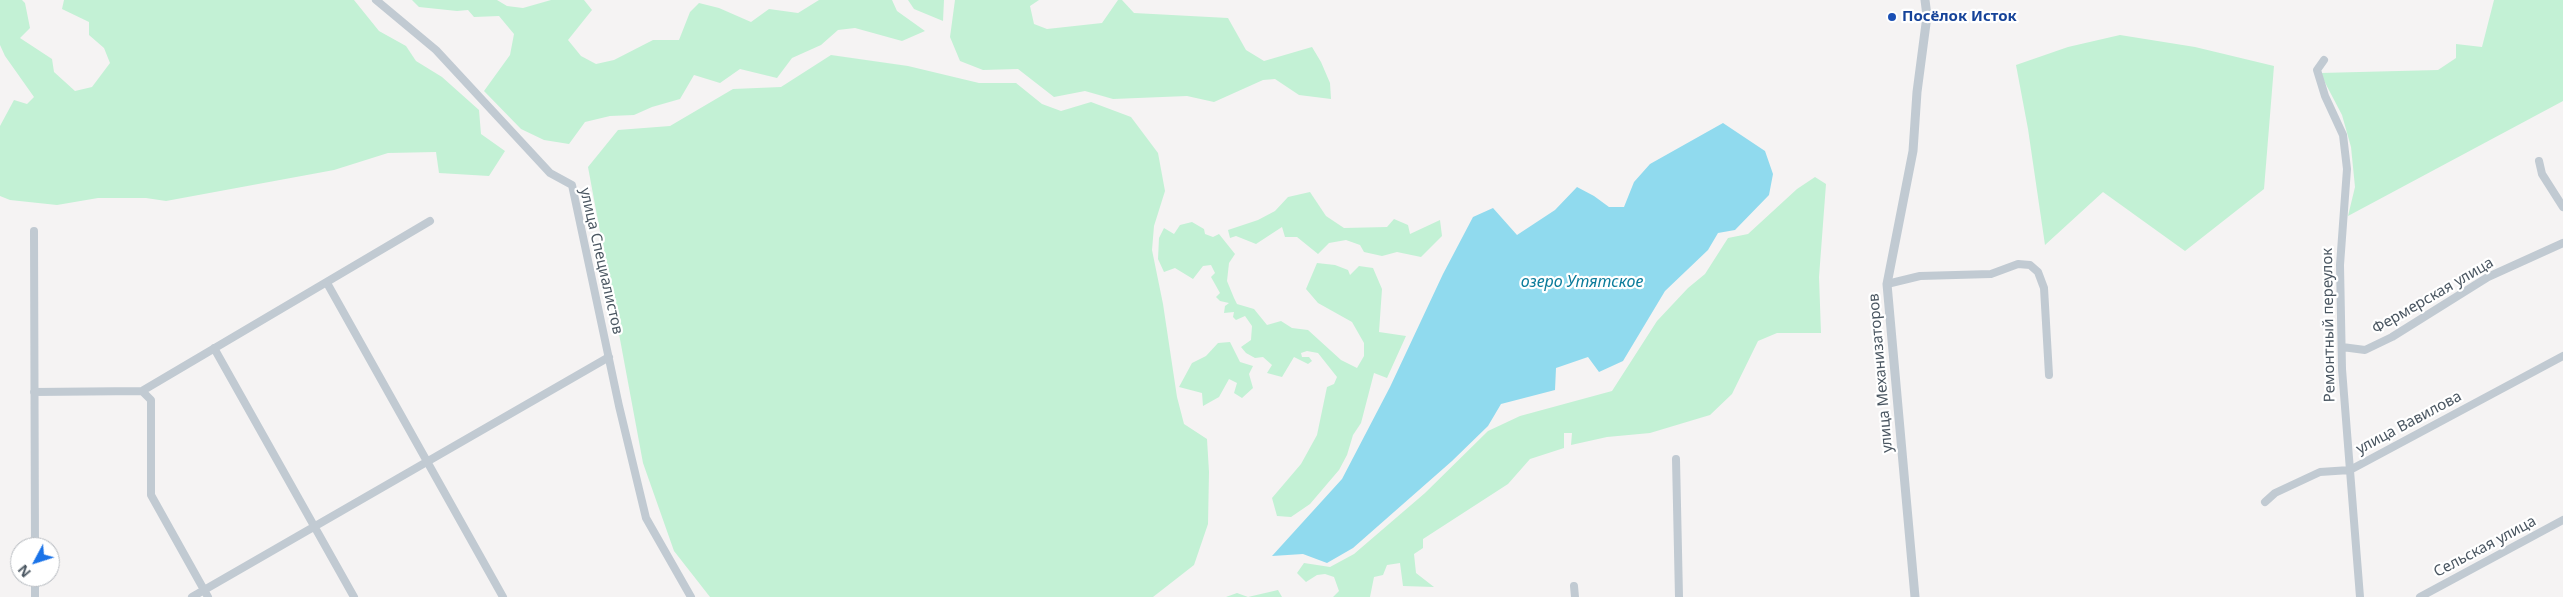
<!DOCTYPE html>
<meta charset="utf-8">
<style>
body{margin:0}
#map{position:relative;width:2563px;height:597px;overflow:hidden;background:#f5f3f3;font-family:"Noto Sans",sans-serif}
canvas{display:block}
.north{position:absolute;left:10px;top:537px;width:50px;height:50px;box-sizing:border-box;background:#fff;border:1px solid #b7bbc0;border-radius:50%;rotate:230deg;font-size:14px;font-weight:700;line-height:20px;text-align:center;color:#4a5661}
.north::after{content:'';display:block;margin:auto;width:18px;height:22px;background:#1a73e8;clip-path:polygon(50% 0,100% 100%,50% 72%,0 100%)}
</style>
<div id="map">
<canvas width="2563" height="597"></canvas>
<div class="north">N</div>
</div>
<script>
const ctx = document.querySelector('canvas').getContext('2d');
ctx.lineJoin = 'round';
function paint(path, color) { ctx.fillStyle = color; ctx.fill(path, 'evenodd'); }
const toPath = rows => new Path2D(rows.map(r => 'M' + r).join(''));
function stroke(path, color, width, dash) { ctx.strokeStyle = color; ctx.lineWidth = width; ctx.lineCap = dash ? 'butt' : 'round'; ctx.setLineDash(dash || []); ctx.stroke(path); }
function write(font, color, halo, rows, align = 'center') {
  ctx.font = font + ' "Noto Sans",sans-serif'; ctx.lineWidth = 4.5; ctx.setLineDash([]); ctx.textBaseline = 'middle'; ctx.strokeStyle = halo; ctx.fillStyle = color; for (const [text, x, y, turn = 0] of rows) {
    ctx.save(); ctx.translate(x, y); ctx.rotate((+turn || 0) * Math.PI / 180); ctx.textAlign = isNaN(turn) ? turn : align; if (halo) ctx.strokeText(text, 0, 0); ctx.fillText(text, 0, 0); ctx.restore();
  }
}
const green = toPath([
 [0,0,22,0,25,3,30,28,20,38,52,59,54,72,75,91,92,87,110,63,104,48,89,35,89,22,62,9,64,0,354,0,379,31,406,46,416,61,442,77,479,110,481,134,505,151,489,176,439,173,436,152,388,153,334,170,166,201,146,198,98,198,57,205,10,200,0,196,0,126,14,100,27,104,34,97,5,56,0,45],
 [412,0,497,0,507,6,523,8,551,0,584,0,592,10,568,40,581,56,596,64,614,60,653,40,679,40,690,12,699,3,719,8,751,22,769,9,798,13,819,0,892,0,897,11,925,31,902,41,855,28,838,30,821,45,792,58,777,78,740,69,720,83,694,75,680,99,652,107,634,115,610,116,585,122,569,144,544,140,521,129,484,91,510,55,514,34,499,16,474,17,468,10,457,11,419,7],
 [908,0,944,0,943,21,914,9],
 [955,0,1039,0,1030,6,1034,24,1047,29,1102,23,1118,0,1122,0,1134,13,1228,18,1246,50,1264,61,1312,47,1321,62,1330,83,1331,99,1299,95,1275,79,1263,80,1214,102,1187,96,1113,99,1085,91,1054,97,1018,69,983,70,960,61,950,37],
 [2494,0,2563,0,2563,101,2348,216,2355,187,2351,147,2342,115,2320,73,2438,70,2456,58,2456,44,2482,47],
 [2120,35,2195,47,2274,66,2264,189,2185,251,2103,192,2045,245,2028,129,2016,65,2068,47],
 [831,55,908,66,979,83,1016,83,1042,104,1061,111,1091,102,1131,117,1158,153,1165,191,1154,226,1152,250,1163,304,1177,397,1184,424,1207,439,1209,472,1208,524,1194,565,1153,597,710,597,674,551,643,463,588,167,618,130,670,126,733,89,781,87],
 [1815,177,1826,184,1819,277,1821,333,1777,333,1758,341,1732,394,1710,415,1650,433,1607,437,1571,445,1572,433,1564,433,1564,448,1530,459,1508,484,1423,539,1423,548,1414,554,1416,573,1434,587,1403,586,1400,563,1387,565,1383,575,1374,577,1370,597,1333,597,1339,591,1334,577,1325,574,1317,575,1306,582,1297,573,1304,563,1330,567,1354,554,1425,493,1488,431,1520,416,1612,391,1657,321,1688,288,1705,274,1728,238,1748,234,1797,189],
 [1310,192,1326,216,1344,228,1387,227,1394,219,1408,225,1410,234,1440,220,1442,236,1421,257,1397,252,1382,256,1364,252,1360,245,1346,240,1329,243,1318,254,1297,237,1285,237,1282,227,1256,244,1236,236,1230,238,1228,230,1258,220,1275,211,1288,197],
 [1192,222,1204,229,1205,234,1213,237,1219,234,1235,254,1229,263,1227,281,1234,298,1237,304,1254,309,1267,325,1281,321,1292,328,1308,330,1341,360,1357,368,1364,356,1364,343,1352,322,1318,303,1306,289,1317,263,1335,265,1348,270,1350,275,1359,266,1373,268,1382,289,1379,332,1406,336,1387,378,1374,373,1361,423,1353,435,1347,455,1339,470,1310,504,1291,517,1277,516,1272,498,1301,464,1317,435,1327,387,1334,384,1337,377,1318,353,1307,351,1301,353,1302,357,1309,357,1312,361,1308,364,1294,357,1282,377,1267,373,1272,365,1263,357,1255,358,1246,353,1241,347,1251,340,1252,326,1245,316,1236,320,1233,317,1234,312,1224,313,1225,306,1229,303,1220,301,1216,297,1220,293,1211,277,1215,273,1211,265,1203,266,1193,279,1175,268,1164,272,1158,259,1159,238,1164,228,1174,234,1180,225],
 [1230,342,1240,362,1253,366,1249,374,1253,388,1242,398,1234,393,1237,383,1229,379,1219,397,1203,406,1202,393,1179,387,1192,363,1206,356,1218,343],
 [1278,590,1282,597,1226,597,1237,593,1248,597]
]);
const water = toPath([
 [1723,123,1765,151,1773,174,1769,195,1735,230,1718,233,1708,250,1665,291,1623,361,1599,372,1588,357,1556,368,1555,390,1501,404,1488,426,1452,461,1353,548,1327,563,1303,554,1272,556,1342,479,1390,387,1443,274,1473,217,1493,208,1517,235,1555,210,1577,187,1594,196,1609,207,1624,207,1634,182,1650,164]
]);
const minor = toPath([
 [376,0,436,50,550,173,572,185,619,406,646,518,691,597],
 [2324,60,2317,70,2325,96,2343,135,2347,169,2340,265,2342,369,2360,597],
 [2539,161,2542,174,2563,207],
 [34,231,35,547],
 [327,283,503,597],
 [1887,284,1920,276,1991,274,2018,264,2030,265,2038,272,2044,288,2049,375],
 [2342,347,2365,350,2392,337,2488,277,2563,243],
 [214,348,354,597],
 [142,391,430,221],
 [34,392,142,391,151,400,151,495,208,597],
 [1676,459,1679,597],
 [2265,502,2275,493,2320,472,2350,470,2563,356],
 [35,577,35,597],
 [1574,586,1575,597],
 [192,597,609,357],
 [2420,597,2563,520]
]);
const tertiary = toPath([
 [1915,597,1887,284,1913,151,1917,92,1927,16,1925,0]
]);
const markers = [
 [1892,17,5,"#1a4fb4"]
];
const transitNames = [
 ["Посёлок Исток",1902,17]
];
const streetNames = [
 ["улица Специалистов",601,261,77],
 ["Фермерская улица",2433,296,-30],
 ["Ремонтный переулок",2329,325,-91],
 ["улица Механизаторов",1881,373,-95],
 ["улица Вавилова",2409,423,-28],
 ["Сельская улица",2485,547,-28]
];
const waterNames = [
 ["озеро Утятское",1582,282]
];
paint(green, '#c3f1d5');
paint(water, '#90daee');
stroke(minor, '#c1cad2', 8);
stroke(tertiary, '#c1cad2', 9);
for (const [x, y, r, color] of markers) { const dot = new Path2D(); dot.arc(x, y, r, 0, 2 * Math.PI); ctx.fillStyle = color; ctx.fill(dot); stroke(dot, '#fff', 2); }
write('bold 15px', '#164399', '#fff', transitNames, 'left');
write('15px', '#4a5661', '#fff', streetNames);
write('italic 16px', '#0c7c9b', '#fff', waterNames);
</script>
